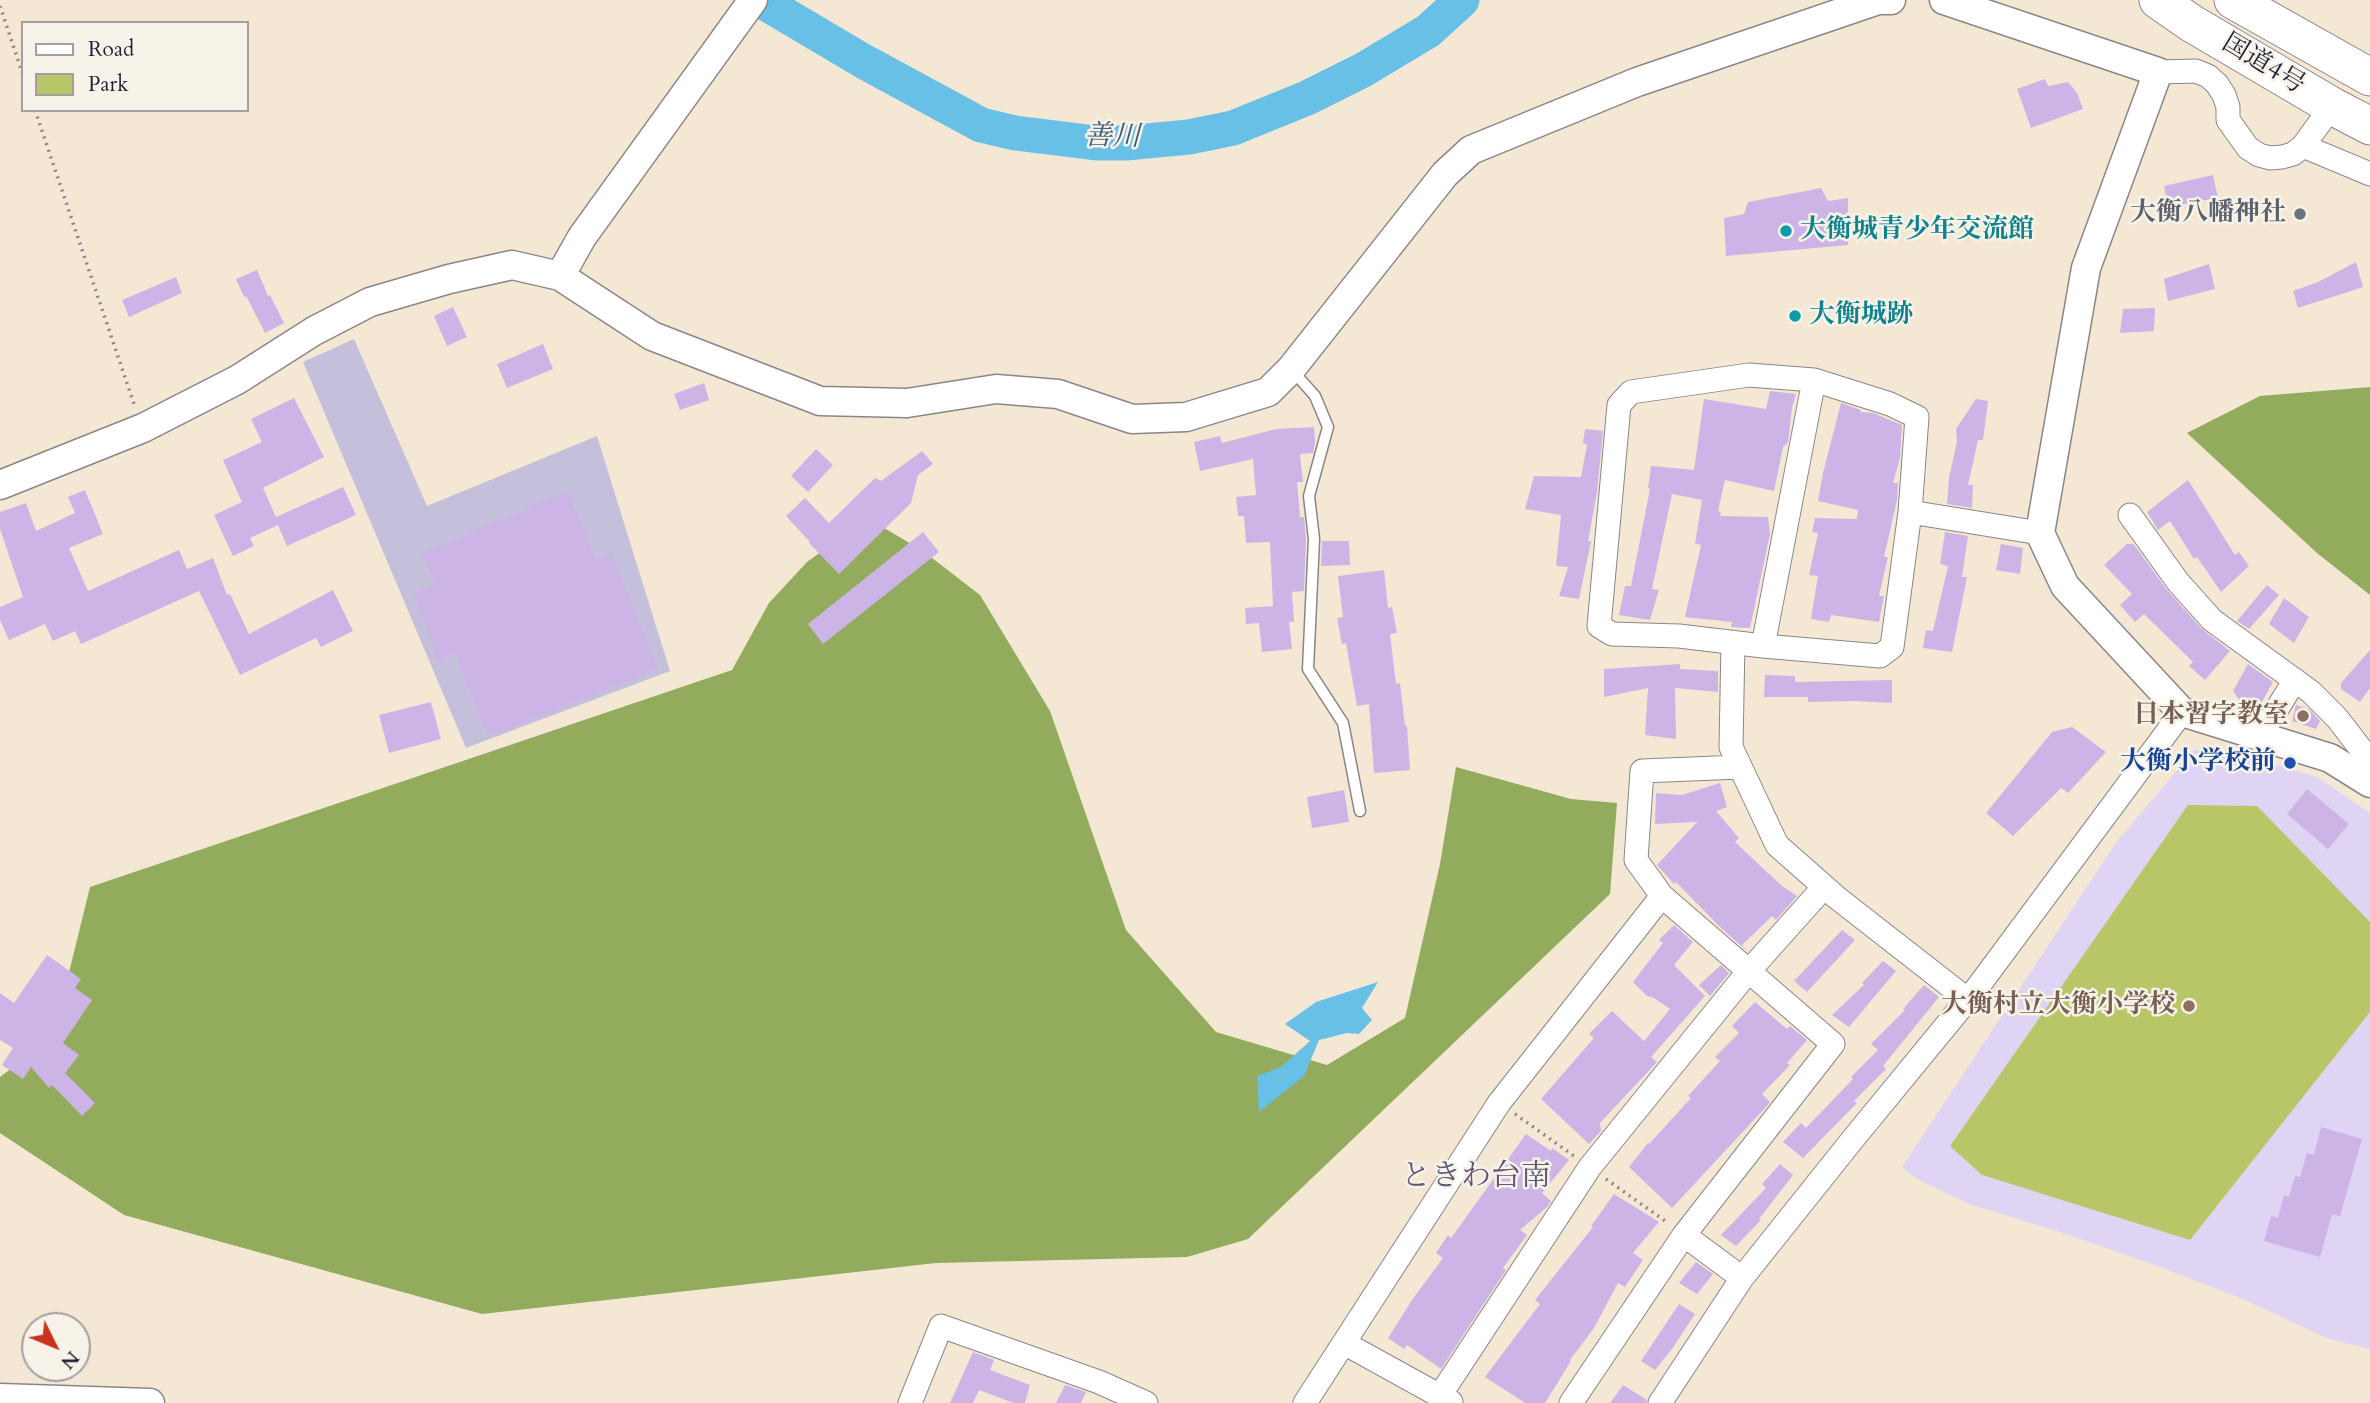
<!DOCTYPE html>
<meta charset="utf-8">
<style>
body{margin:0}
#map{position:relative;width:2370px;height:1403px;overflow:hidden;background:#f4e8d4;font-family:Cardo,serif}
canvas{display:block}
.legend{position:absolute;left:21px;top:21px;width:228px;height:91px;box-sizing:border-box;background:#f7f3e8;border:2px solid #a29fa3;margin:0;padding:9px 12px;list-style:none;font-size:21px;color:#22223b}
.legend li{display:flex;align-items:center;gap:14px;height:35px}
.legend b{width:35px;border:2px solid #a29fa3}
.north{position:absolute;left:21px;top:1312px;width:70px;height:70px;box-sizing:border-box;background:#f7f3e8;border:2px solid #a29fa3;border-radius:50%;rotate:133deg;font-size:19px;font-weight:700;line-height:28px;text-align:center;color:#22223b}
.north::after{content:'';display:block;margin:auto;width:24px;height:32px;background:#c8321e;clip-path:polygon(50% 0,100% 100%,50% 72%,0 100%)}
</style>
<div id="map">
<canvas width="2370" height="1403"></canvas>
<ul class="legend">
<li><b style="height:9px;background:#fff"></b>Road</li>
<li><b style="height:19px;background:#b9c668"></b>Park</li>
</ul>
<div class="north">N</div>
</div>
<script>
const ctx = document.querySelector('canvas').getContext('2d');
ctx.lineJoin = 'round';
function paint(path, color) { ctx.fillStyle = color; ctx.fill(path, 'evenodd'); }
const toPath = rows => new Path2D(rows.map(r => 'M' + r).join(''));
function stroke(path, color, width, dash) { ctx.strokeStyle = color; ctx.lineWidth = width; ctx.lineCap = dash ? 'butt' : 'round'; ctx.setLineDash(dash || []); ctx.stroke(path); }
function write(font, color, halo, rows, align = 'center') {
  ctx.font = font + ' Cardo,"Noto Serif JP",serif'; ctx.lineWidth = 5; ctx.setLineDash([]); ctx.textBaseline = 'middle'; ctx.strokeStyle = halo; ctx.fillStyle = color; for (const [text, x, y, turn = 0] of rows) {
    ctx.save(); ctx.translate(x, y); ctx.rotate((+turn || 0) * Math.PI / 180); ctx.textAlign = isNaN(turn) ? turn : align; if (halo) ctx.strokeText(text, 0, 0); ctx.fillText(text, 0, 0); ctx.restore();
  }
}
const built = toPath([
 [2195,749,2275,764,2319,778,2370,813,2370,1349,2329,1339,2245,1300,2163,1268,2060,1232,1969,1204,1917,1179,1902,1167,2115,844]
]);
const industrial = toPath([
 [354,339,427,506,597,436,670,671,466,748,303,362]
]);
const green = toPath([
 [2188,805,2257,806,2370,922,2370,1012,2190,1240,1982,1175,1950,1146]
]);
const forest = toPath([
 [2370,387,2370,595,2317,553,2187,433,2260,396],
 [874,522,923,551,980,595,1050,711,1126,930,1216,1032,1327,1065,1405,1018,1440,864,1456,767,1571,799,1617,803,1610,894,1248,1239,1187,1257,936,1263,482,1314,124,1215,0,1133,0,1077,37,1049,63,997,90,887,732,670,769,603,807,562,846,534]
]);
const water = toPath([
 [1378,982,1362,1008,1372,1020,1359,1034,1347,1033,1319,1040,1304,1076,1259,1112,1257,1076,1281,1067,1310,1041,1285,1024,1316,1002]
]);
const river = toPath([
 [760,0,863,61,981,125,1015,133,1096,143,1126,143,1189,137,1233,128,1307,98,1363,70,1428,31,1462,0]
]);
const building = toPath([
 [2045,79,2048,86,2068,82,2077,93,2083,109,2031,128,2017,89],
 [2213,175,2218,198,2168,207,2164,186],
 [1821,188,1828,201,1848,198,1848,245,1726,256,1724,218,1744,214,1748,202],
 [2356,262,2363,287,2298,308,2293,291,2318,282],
 [2209,264,2215,289,2168,301,2164,279],
 [257,270,268,296,270,295,284,323,265,333,246,296,244,297,236,279],
 [176,277,182,293,129,317,122,300],
 [453,307,467,337,447,346,434,316],
 [2155,308,2154,331,2120,333,2123,309],
 [543,344,553,369,507,388,497,364],
 [704,383,709,400,680,410,674,394],
 [1770,391,1796,394,1792,408,1788,443,1783,447,1774,491,1725,480,1718,511,1721,512,1720,516,1768,517,1770,534,1750,628,1731,627,1732,622,1685,617,1701,545,1695,543,1702,500,1672,494,1652,589,1659,590,1650,620,1619,615,1625,586,1631,586,1650,489,1648,488,1651,466,1694,470,1704,399,1766,409],
 [294,398,324,457,263,488,276,517,343,487,356,515,287,546,278,525,250,538,254,546,233,556,214,515,242,502,223,460,262,442,251,419],
 [1976,399,1988,401,1983,440,1978,440,1968,485,1973,485,1972,508,1947,504,1949,478,1957,441,1956,429],
 [1841,403,1861,410,1860,412,1873,413,1902,425,1900,458,1893,483,1898,483,1897,500,1884,557,1888,557,1879,596,1884,596,1879,622,1831,615,1829,622,1811,619,1818,576,1809,575,1818,533,1812,532,1815,518,1857,519,1858,510,1818,501,1823,473],
 [1314,427,1315,443,1313,453,1300,454,1303,482,1297,482,1300,517,1304,517,1306,539,1304,591,1292,592,1294,622,1289,622,1292,649,1262,652,1259,623,1246,624,1245,608,1273,606,1270,542,1246,543,1244,516,1238,516,1236,497,1256,495,1253,459,1200,471,1194,442,1220,436,1222,443,1276,429],
 [1585,429,1603,431,1597,492,1588,541,1591,541,1579,599,1559,596,1568,567,1556,566,1561,515,1525,509,1534,476,1581,477,1587,445,1583,443],
 [816,449,833,465,808,492,791,476],
 [922,451,933,464,918,475,911,503,839,574,809,543,810,542,786,516,805,498,829,523,875,478,881,481],
 [2188,480,2235,555,2239,552,2249,566,2221,592,2197,557,2194,559,2170,521,2158,530,2147,512],
 [85,490,103,534,69,548,88,591,179,550,187,569,213,558,227,595,230,594,249,634,333,590,353,631,321,647,316,638,240,675,199,591,81,644,75,631,53,641,45,624,9,640,0,620,0,607,23,597,0,529,0,512,26,503,36,531,75,513,68,497],
 [567,491,596,559,612,553,658,669,488,737,455,654,438,660,414,592,436,584,422,553],
 [923,532,939,552,823,644,808,624],
 [1945,532,1968,536,1962,577,1967,577,1952,652,1923,648,1926,630,1933,631,1948,566,1940,564],
 [1322,541,1349,541,1350,565,1321,566],
 [2001,544,2023,548,2020,574,1996,570],
 [2127,544,2133,544,2135,546,2167,590,2202,629,2230,651,2205,680,2189,666,2193,662,2144,614,2135,622,2120,605,2132,594,2104,565],
 [1384,570,1388,608,1392,607,1397,633,1390,634,1396,684,1400,683,1405,726,1407,726,1410,770,1374,773,1369,704,1357,706,1346,643,1342,644,1337,618,1343,617,1338,576],
 [2267,585,2279,595,2249,629,2237,621],
 [2284,598,2309,617,2294,643,2269,624],
 [2370,650,2370,688,2360,702,2341,689,2341,683],
 [1680,664,1680,669,1718,671,1718,692,1675,688,1676,739,1645,735,1648,688,1604,697,1604,669],
 [2248,664,2273,682,2255,714,2242,706,2240,701,2233,691],
 [1765,675,1795,676,1795,682,1892,680,1892,703,1854,701,1808,702,1808,697,1764,697],
 [431,702,441,739,389,753,379,715],
 [2296,705,2309,709,2320,721,2316,729,2292,721],
 [2072,727,2106,752,2068,793,2061,788,2013,836,1986,813,2052,732],
 [1720,783,1727,807,1716,811,1739,838,1735,842,1782,886,1797,896,1776,920,1772,916,1742,945,1748,952,1720,927,1676,882,1674,884,1657,865,1697,822,1655,824,1656,793,1682,795],
 [2307,789,2349,824,2328,849,2287,814],
 [1344,790,1349,822,1312,828,1307,797],
 [1674,925,1693,942,1674,965,1705,996,1651,1057,1657,1062,1600,1123,1601,1131,1589,1144,1541,1099,1594,1038,1589,1034,1612,1011,1644,1041,1670,1009,1654,998,1647,996,1633,982,1663,943,1659,940],
 [1842,930,1855,940,1807,992,1794,981],
 [47,955,81,979,75,988,92,1000,63,1043,79,1055,65,1073,95,1103,82,1116,52,1085,49,1088,31,1067,23,1079,2,1065,13,1048,0,1040,0,993,14,1003],
 [1883,961,1896,971,1849,1027,1832,1015,1864,985,1862,983],
 [1721,965,1729,973,1710,996,1699,985],
 [1924,985,1939,997,1883,1066,1886,1069,1854,1101,1857,1103,1803,1158,1783,1142,1801,1123,1806,1128,1853,1079,1851,1077,1878,1050,1871,1044,1905,1010,1903,1009],
 [1755,1002,1787,1029,1790,1026,1807,1040,1787,1063,1790,1065,1762,1094,1770,1102,1765,1108,1672,1208,1629,1167,1648,1143,1649,1144,1691,1098,1688,1096,1720,1061,1715,1057,1739,1033,1732,1026],
 [2321,1127,2362,1139,2340,1216,2332,1214,2320,1257,2264,1241,2271,1216,2278,1218,2284,1195,2289,1197,2295,1176,2300,1177,2307,1153,2314,1155],
 [1526,1134,1551,1151,1552,1148,1569,1160,1542,1193,1551,1201,1547,1207,1520,1230,1527,1235,1503,1268,1506,1270,1441,1369,1407,1345,1404,1349,1388,1338,1412,1300,1443,1258,1436,1253,1448,1235,1451,1238],
 [1780,1164,1793,1175,1759,1219,1761,1220,1736,1246,1721,1235,1766,1188,1762,1184],
 [1614,1194,1659,1222,1633,1253,1643,1260,1625,1287,1618,1283,1594,1328,1570,1360,1571,1361,1545,1403,1525,1403,1485,1377,1540,1304,1535,1300,1593,1227,1591,1226],
 [1696,1262,1713,1274,1697,1294,1679,1283],
 [1679,1304,1695,1314,1672,1349,1655,1370,1641,1361],
 [973,1352,994,1360,990,1370,1030,1385,1025,1403,1014,1403,979,1390,973,1403,950,1403],
 [1065,1385,1086,1392,1081,1403,1056,1403],
 [1623,1385,1647,1400,1646,1403,1610,1403]
]);
const path = toPath([
 [0,6,23,75],
 [35,110,135,407],
 [1515,1114,1574,1156],
 [1606,1179,1668,1223]
]);
const service = toPath([
 [1291,369,1315,396,1328,427,1309,496,1314,539,1308,669,1343,723,1360,811]
]);
const minor = toPath([
 [2158,72,2196,71,2208,76,2217,84,2224,95,2228,107,2228,120,2248,148,2259,155,2270,158,2282,157,2293,154,2303,146,2332,106],
 [2303,146,2370,174],
 [1749,375,1814,380,1890,404,1917,417,1910,512,1892,647,1880,656,1763,646,1679,636,1612,634,1599,626,1619,405,1631,392,1749,375],
 [1910,512,2040,533],
 [2130,515,2178,582,2212,620,2311,692,2337,718,2370,761],
 [1733,643,1731,747,1777,845,1836,897,1968,1000],
 [1763,646,1814,380],
 [2260,736,2295,680],
 [1684,1235,1742,1278],
 [1344,1343,1451,1402],
 [1439,1397,1590,1167,1748,972,1824,887],
 [910,1403,941,1326,1099,1382,1146,1403],
 [1305,1403,1499,1103,1662,896],
 [1571,1403,1684,1235,1833,1044,1662,896,1636,860,1642,771,1740,767],
 [1660,1403,1742,1278,1853,1139,1977,988,2182,712]
]);
const tertiary = toPath([
 [1944,0,2158,72,2086,268,2040,533,2065,586,2182,712,2330,758,2370,783],
 [560,276,582,237,753,0],
 [0,485,143,428,237,380,314,331,370,302,449,279,512,265,560,276,652,336,820,401,907,403,996,389,1058,394,1132,419,1186,417,1268,392,1291,369,1445,174,1471,150,1637,82,1878,0,1891,0],
 [0,1398,150,1403]
]);
const trunk = toPath([
 [2158,0,2191,23,2332,106,2370,126],
 [2233,0,2370,77]
]);
const markers = [
 [2300,214,7,"#6b7280"],
 [1786,231,7,"#0f9aa8"],
 [1795,316,7,"#0f9aa8"],
 [2303,716,7,"#8d6e63"],
 [2290,763,7,"#1a4fb4"],
 [2189,1006,7,"#8d6e63"]
];
const streetNames = [
 ["国道4号",2263,65,31]
];
const worshipNames = [
 ["大衡八幡神社",2286,214]
];
const cultureNames = [
 ["大衡城青少年交流館",1800,231],
 ["大衡城跡",1809,316]
];
const educationNames = [
 ["日本習字教室",2289,716],
 ["大衡村立大衡小学校",2175,1006]
];
const transitNames = [
 ["大衡小学校前",2276,763]
];
const waterNames = [
 ["善川",1112,138,1]
];
const quarterNames = [
 ["ときわ台南",1476,1178]
];
paint(built, '#e0d4f4');
paint(industrial, '#c4c0db');
paint(green, '#b9c668');
paint(forest, '#92ab5c');
paint(water, '#69c0e6');
stroke(river, '#69c0e6', 35);
paint(building, '#cdb4e6');
stroke(service, '#8b8588', 13);
stroke(minor, '#8b8588', 25);
stroke(tertiary, '#8b8588', 31);
stroke(trunk, '#8b8588', 39);
stroke(path, '#8b8588', 3.5, [2, 5]);
stroke(service, '#fff', 10);
stroke(minor, '#fff', 23);
stroke(tertiary, '#fff', 28);
stroke(trunk, '#fff', 37);
for (const [x, y, r, color] of markers) { const dot = new Path2D(); dot.arc(x, y, r, 0, 2 * Math.PI); ctx.fillStyle = color; ctx.fill(dot); stroke(dot, '#f7f3e8', 2.5); }
write('26px', '#22223b', '#f7f3e8', streetNames);
write('bold 26px', '#5b616d', '#f7f3e8', worshipNames, 'right');
write('bold 26px', '#0d838f', '#f7f3e8', cultureNames, 'left');
write('bold 26px', '#785e54', '#f7f3e8', educationNames, 'right');
write('bold 26px', '#164399', '#f7f3e8', transitNames, 'right');
write('italic 28px', '#3b5977', '#f7f3e8', waterNames);
write('30px', '#5e5577', '#f7f3e8', quarterNames);
</script>
